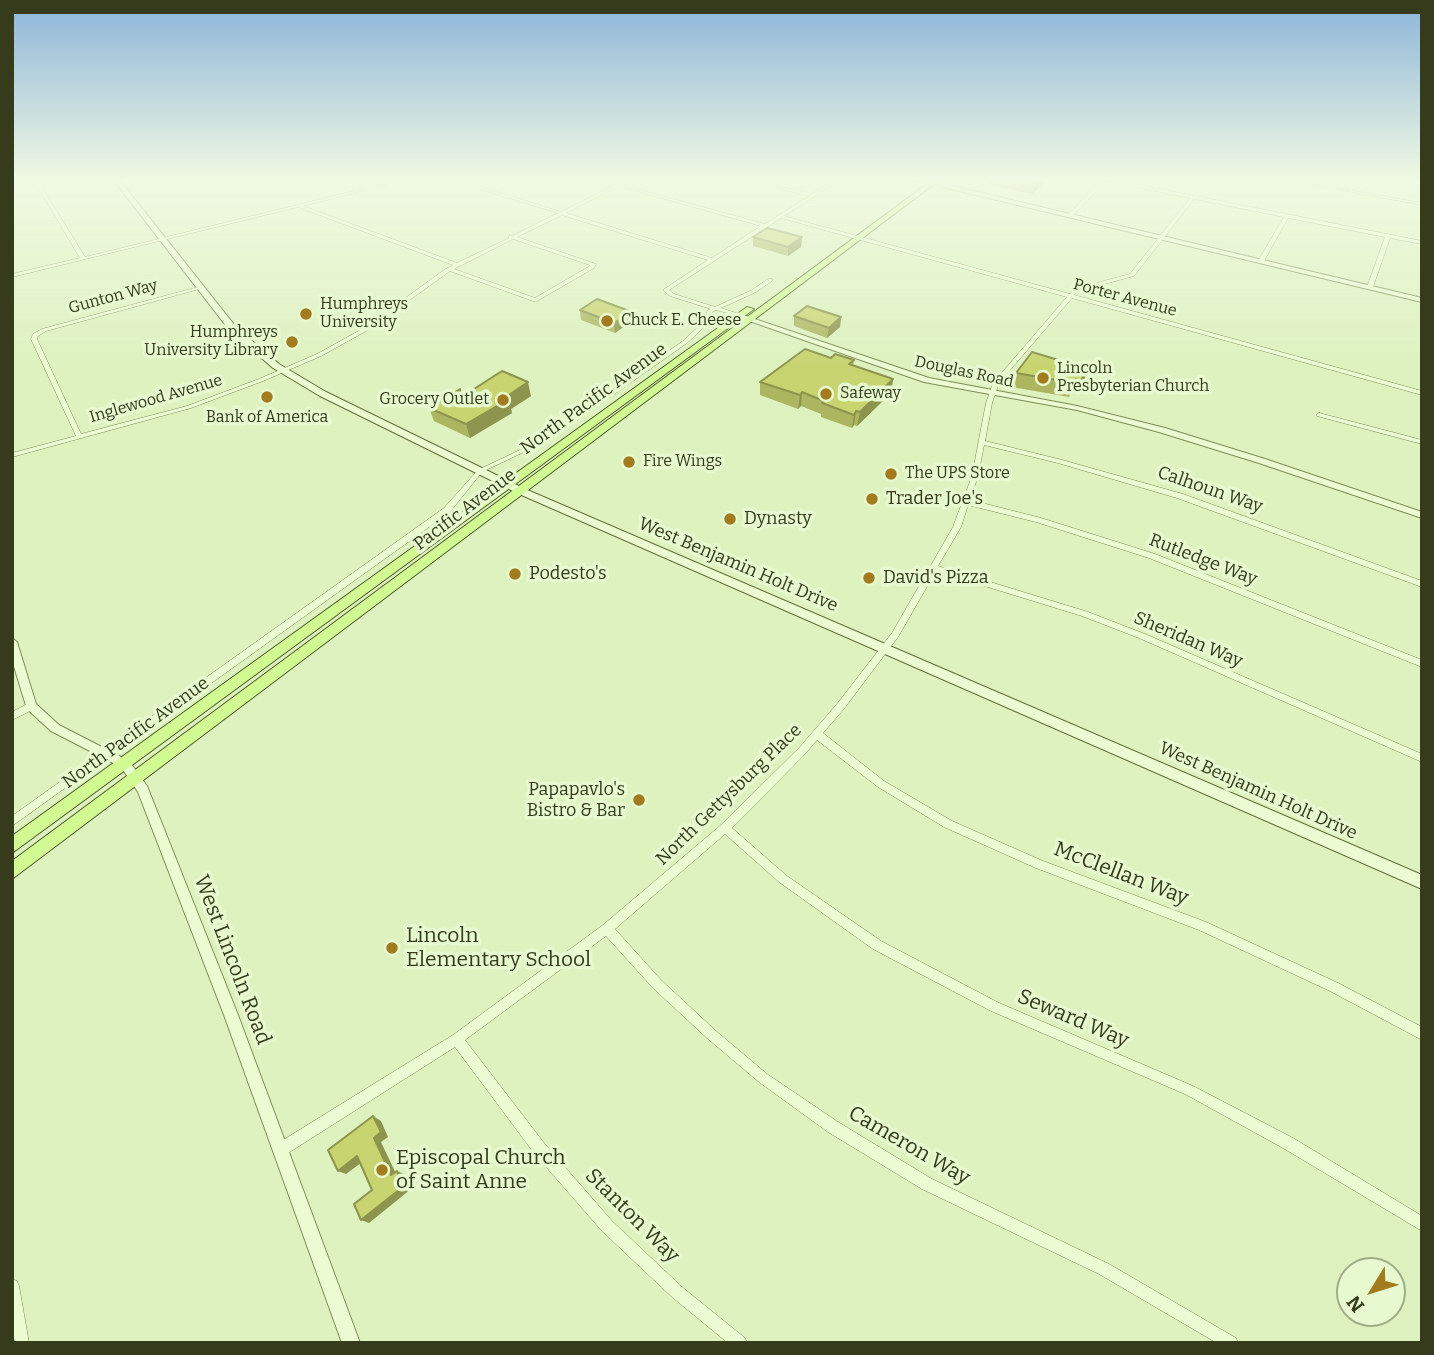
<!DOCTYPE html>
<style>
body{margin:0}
#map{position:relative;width:1434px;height:1355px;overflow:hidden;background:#ddf2bf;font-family:Bitter,serif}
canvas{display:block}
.frame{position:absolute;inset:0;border:14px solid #353b1b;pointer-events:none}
.north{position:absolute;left:1336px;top:1257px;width:70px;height:70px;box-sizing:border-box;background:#e7f9cf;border:2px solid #a0ad87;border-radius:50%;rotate:232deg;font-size:19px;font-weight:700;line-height:28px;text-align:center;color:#353b1b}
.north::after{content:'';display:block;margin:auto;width:24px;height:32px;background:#a27b1f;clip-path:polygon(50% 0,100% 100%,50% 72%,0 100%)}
</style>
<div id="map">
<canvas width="1434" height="1355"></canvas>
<div class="frame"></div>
<div class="north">N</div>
</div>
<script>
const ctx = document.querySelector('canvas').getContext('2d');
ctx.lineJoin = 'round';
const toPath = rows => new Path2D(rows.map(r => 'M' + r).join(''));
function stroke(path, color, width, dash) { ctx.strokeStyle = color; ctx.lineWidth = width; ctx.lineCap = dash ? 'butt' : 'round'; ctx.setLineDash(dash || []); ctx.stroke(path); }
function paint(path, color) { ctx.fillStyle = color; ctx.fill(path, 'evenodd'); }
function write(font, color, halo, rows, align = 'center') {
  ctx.font = font + ' Bitter,serif'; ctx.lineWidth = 7; ctx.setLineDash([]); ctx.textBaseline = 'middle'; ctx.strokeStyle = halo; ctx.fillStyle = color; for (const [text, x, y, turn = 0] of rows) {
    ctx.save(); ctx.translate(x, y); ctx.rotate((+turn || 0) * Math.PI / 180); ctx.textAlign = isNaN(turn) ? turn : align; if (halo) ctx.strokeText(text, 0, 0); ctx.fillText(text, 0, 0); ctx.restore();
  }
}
const minor = toPath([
 [35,178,39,178,37,179,85,257,407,178,412,178,303,206,457,263,509,238,509,236,512,236,558,213,447,179,447,178,452,178,561,212,614,185,592,179,592,178,618,183,630,178,634,178,622,185,765,224,809,196,742,179,742,178,747,178,812,194,838,178,842,178,784,216,1070,294,1074,289,1130,274,1190,198,1106,181,1072,217,1068,217,1068,215,1101,180,1095,179,1095,178,1105,178,1422,241,1422,244,1390,238,1373,287,1370,289,1367,287,1385,237,1288,218,1264,261,1261,263,1258,261,1284,217,1194,199,1134,276,1078,291,1074,295,1422,391,1422,395,1072,298,999,383,992,403,985,441,1062,460,1183,494,1422,581,1422,587,1177,498,1058,463,984,445,978,476,970,500,1041,518,1155,554,1422,660,1422,667,1149,558,1036,522,968,505,961,527,938,566,1088,612,1145,634,1422,754,1422,762,1139,638,1082,616,936,571,898,637,843,710,823,733,884,781,952,821,1043,861,1206,922,1338,983,1422,1027,1422,1040,1330,991,1199,930,1036,868,944,827,878,787,817,740,805,754,732,828,787,876,881,941,999,1003,1193,1086,1293,1138,1422,1216,1422,1231,1283,1148,1185,1094,991,1011,873,949,779,882,725,834,615,929,661,980,716,1031,767,1074,838,1122,932,1179,1109,1264,1236,1338,1238,1343,1217,1343,1099,1274,922,1189,828,1132,759,1082,708,1039,653,988,606,936,465,1040,544,1143,612,1221,682,1287,745,1338,747,1343,728,1343,672,1297,602,1231,534,1153,455,1047,285,1155,280,1156,275,1155,274,1150,275,1145,453,1035,603,925,721,825,799,748,837,704,892,633,953,527,972,476,986,403,993,383,1067,297,781,218,669,290,674,294,715,307,752,290,768,279,772,279,772,281,756,292,721,308,742,315,742,317,716,310,712,312,702,329,687,343,549,440,482,472,450,512,12,826,12,816,444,508,478,470,545,438,683,341,698,327,708,310,711,309,670,296,663,290,708,260,562,215,517,237,596,264,594,268,537,301,533,301,450,271,368,330,321,356,263,381,191,408,12,457,12,453,76,436,31,339,33,334,42,329,198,287,203,288,46,331,38,336,37,339,81,434,187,406,259,379,317,354,364,328,444,270,453,265,298,207,12,277,12,274,80,258,33,179,35,178],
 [619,186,761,226,712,258,566,213,619,186],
 [513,239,590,265,590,266,535,298,454,269,513,239],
 [1276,178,1282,178,1422,203,1422,205,1276,178],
 [1319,413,1422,440,1422,444,1317,416,1316,415,1319,413],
 [31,702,34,703,36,706,34,709,12,720,12,712,31,702],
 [12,1279,17,1281,19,1286,29,1343,15,1343,12,1329,12,1279]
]);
const tertiary = toPath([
 [932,181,1422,298,1422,302,930,184,932,181],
 [740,314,929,378,1077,406,1165,428,1265,459,1422,512,1422,518,1259,463,1159,432,1077,410,924,382,738,317,737,316,740,314],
 [12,638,17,642,36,704,59,725,129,761,147,786,238,1015,360,1343,342,1343,224,1015,138,792,121,767,51,731,27,709,12,660,12,638]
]);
const secondary = toPath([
 [112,178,118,178,236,327,279,364,326,392,525,489,1422,875,1422,889,517,493,320,396,273,368,230,331,112,178],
 [905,178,914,178,935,183,932,185,905,178]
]);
const primary = toPath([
 [935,178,942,178,12,879,12,861,935,178],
 [747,307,754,309,12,853,12,836,747,307]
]);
const wall = toPath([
 [987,178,1048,178,1048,179,1032,194,986,184],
 [753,237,802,237,801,247,788,256,753,246],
 [580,310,632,321,615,333,581,320],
 [794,316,841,317,840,327,827,338,794,326],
 [831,358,854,360,853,366,893,379,891,393,857,426,854,425,852,428,821,417,821,414,801,406,798,409,760,395,760,382],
 [1088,369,1083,383,1076,394,1071,393,1069,397,1012,387,1016,373],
 [531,396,511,409,512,413,470,438,434,421,429,408]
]);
const shadedWall = toPath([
 [1041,178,1048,178,1048,179,1032,194,1035,183],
 [802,237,801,247,788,256,788,247],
 [632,312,632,321,615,333,614,323],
 [841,317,840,327,827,338,829,328],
 [1088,369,1083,383,1076,394,1081,381],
 [893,379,891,393,857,426,860,412],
 [528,382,531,396,511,409,512,413,470,438,466,424],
 [802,392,801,406,798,409,800,395],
 [856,411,854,425,852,428,854,415],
 [373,1116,381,1121,388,1137,381,1142,398,1178,391,1175,374,1138],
 [357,1156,365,1160,346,1174,338,1171],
 [397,1171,404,1174,408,1182,400,1179],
 [405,1175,412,1178,416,1185,369,1223,361,1220]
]);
const building = toPath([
 [1011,178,1041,178,1035,183,1011,178],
 [767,228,802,237,788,247,753,237,767,228],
 [597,299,632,312,614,323,580,310,597,299],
 [807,306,841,317,829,328,794,316,807,306],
 [805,349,831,358,835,354,854,360,849,364,893,379,860,412,856,411,854,415,822,403,824,401,802,392,800,395,760,382,805,349],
 [1032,352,1088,369,1081,381,1076,379,1074,383,1016,373,1032,352],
 [502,371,528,382,506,397,509,399,466,424,429,408,460,389,460,398,502,371],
 [373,1116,381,1132,374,1138,391,1175,397,1171,400,1179,405,1175,409,1182,361,1220,354,1204,372,1190,357,1156,338,1171,328,1150,373,1116]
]);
const markers = [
 [306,314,7,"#a27b1f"],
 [607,321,7,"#a27b1f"],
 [292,342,7,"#a27b1f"],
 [1043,378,7,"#a27b1f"],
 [826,394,7,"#a27b1f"],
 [267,397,7,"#a27b1f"],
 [503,400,7,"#a27b1f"],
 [629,462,7,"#a27b1f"],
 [891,474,7,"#a27b1f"],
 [872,499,7,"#a27b1f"],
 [730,519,7,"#a27b1f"],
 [515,574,7,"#a27b1f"],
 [869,578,7,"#a27b1f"],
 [639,800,7,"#a27b1f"],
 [392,948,7,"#a27b1f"],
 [382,1170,7,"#a27b1f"]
];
const farStreetnames = [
 ["Gunton Way",113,297,-15],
 ["Porter Avenue",1125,298,15],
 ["Douglas Road",964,372,12],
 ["Inglewood Avenue",156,399,-16]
];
const farPoinames = [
 ["Humphreys",320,305],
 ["University",320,323],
 ["Chuck E. Cheese",621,321],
 ["Humphreys",278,333,"right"],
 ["University Library",278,351,"right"],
 ["Lincoln",1057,369],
 ["Presbyterian Church",1057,387],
 ["Safeway",840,394],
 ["Grocery Outlet",489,400,"right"],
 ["Bank of America",267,418,"center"],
 ["Fire Wings",643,462],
 ["The UPS Store",905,474]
];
const streetNames = [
 ["North Pacific Avenue",594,399,-36],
 ["Calhoun Way",1210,490,19],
 ["Pacific Avenue",465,510,-37],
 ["Rutledge Way",1203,560,21],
 ["West Benjamin Holt Drive",738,565,23],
 ["Sheridan Way",1188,640,23],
 ["North Pacific Avenue",136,733,-36],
 ["West Benjamin Holt Drive",1258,791,24],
 ["North Gettysburg Place",729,795,-44]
];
const poiNames = [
 ["Trader Joe's",886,499],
 ["Dynasty",744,519],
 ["Podesto's",529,574],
 ["David's Pizza",883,578],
 ["Papapavlo's",625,790,"right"],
 ["Bistro & Bar",625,811,"right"]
];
const nearStreetnames = [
 ["McClellan Way",1121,874,21],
 ["West Lincoln Road",232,960,69],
 ["Seward Way",1073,1019,23],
 ["Cameron Way",909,1146,30],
 ["Stanton Way",632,1216,45]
];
const nearPoinames = [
 ["Lincoln",406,936],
 ["Elementary School",406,960],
 ["Episcopal Church",396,1158],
 ["of Saint Anne",396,1182]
];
stroke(minor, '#7f8d55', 1);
stroke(tertiary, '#7f8d55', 2);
stroke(secondary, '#636e38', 2);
stroke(primary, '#515a2a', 2);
paint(minor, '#ebfcd3');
paint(tertiary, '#ebfcd3');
paint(secondary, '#ebfcd3');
paint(primary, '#d1fa92');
paint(wall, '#acb660');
paint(shadedWall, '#8c944e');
paint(building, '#c8d470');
stroke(building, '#8c944e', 2);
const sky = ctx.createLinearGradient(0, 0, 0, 367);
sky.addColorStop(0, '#8cb5da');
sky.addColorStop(0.49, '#f0f9e2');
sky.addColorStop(1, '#f0f9e200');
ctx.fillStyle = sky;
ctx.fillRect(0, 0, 1434, 367);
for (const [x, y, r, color] of markers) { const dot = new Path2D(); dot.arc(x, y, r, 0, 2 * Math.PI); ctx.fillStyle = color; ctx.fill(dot); stroke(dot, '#e7f9cf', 2.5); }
write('16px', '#353b1b', '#e7f9cf', farStreetnames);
write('16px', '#353b1b', '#e7f9cf', farPoinames, 'left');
write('18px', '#353b1b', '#e7f9cf', streetNames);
write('18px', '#353b1b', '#e7f9cf', poiNames, 'left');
write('21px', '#353b1b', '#e7f9cf', nearStreetnames);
write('21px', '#353b1b', '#e7f9cf', nearPoinames, 'left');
</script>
